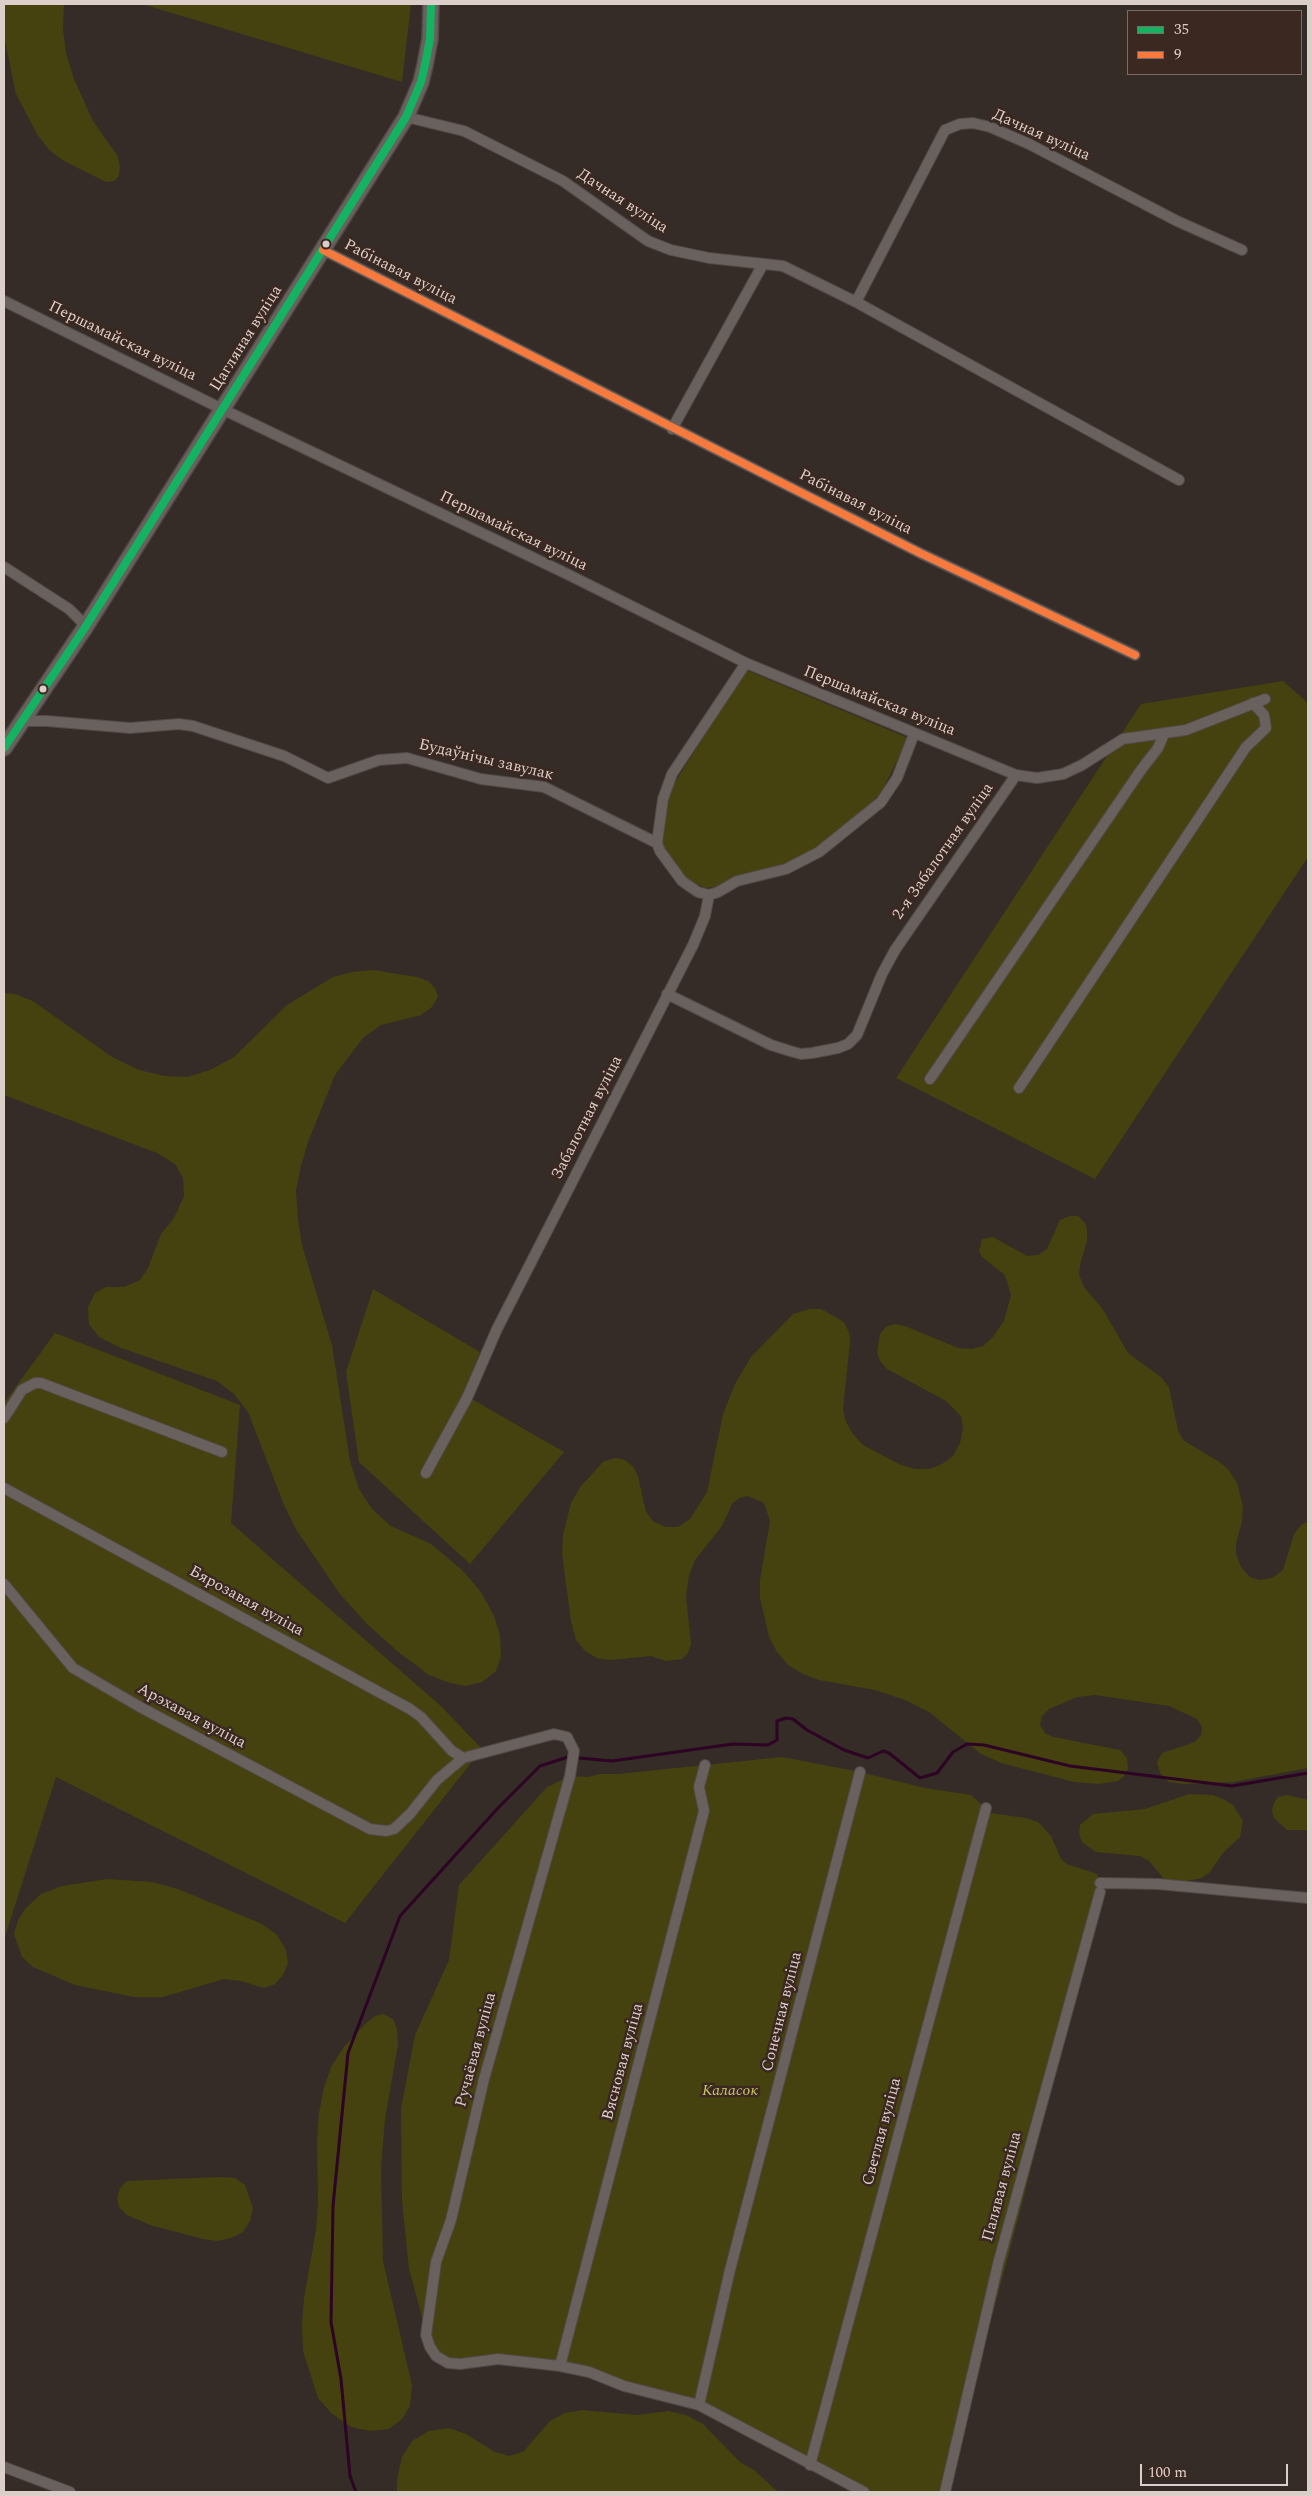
<!DOCTYPE html>
<meta charset="utf-8">
<style>
body{margin:0}
#map{position:relative;width:1312px;height:2496px;overflow:hidden;background:#352b27;font-family:Spectral,serif}
canvas{display:block}
.frame{position:absolute;inset:0;border:5px solid #dccfca;pointer-events:none}
.legend{position:absolute;left:1127px;top:10px;width:175px;height:65px;box-sizing:border-box;background:#3b2821;border:1px solid #7b6b65;margin:0;padding:6px 9px;list-style:none;font-size:15px;color:#dccfca}
.legend li{display:flex;align-items:center;gap:10px;height:25px}
.legend b{width:25px;border:1px solid #7b6b65}
.scale{position:absolute;left:1140px;top:2464px;width:148px;height:22px;box-sizing:border-box;border:2px solid #dccfca;border-top:0;padding-left:6px;font-size:15px;line-height:18px;white-space:nowrap;color:#dccfca;-webkit-text-stroke:4px #3b2821;paint-order:stroke}
</style>
<div id="map">
<canvas width="1312" height="2496"></canvas>
<div class="frame"></div>
<ul class="legend">
<li><b style="height:6px;background:#13b361"></b>35</li>
<li><b style="height:6px;background:#f6793e"></b>9</li>
</ul>
<div class="scale">100 m</div>
</div>
<script>
const ctx = document.querySelector('canvas').getContext('2d');
ctx.lineJoin = 'round';
function paint(path, color) { ctx.fillStyle = color; ctx.fill(path, 'evenodd'); }
const toPath = rows => new Path2D(rows.map(r => 'M' + r).join(''));
function stroke(path, color, width, dash) { ctx.strokeStyle = color; ctx.lineWidth = width; ctx.lineCap = dash ? 'butt' : 'round'; ctx.setLineDash(dash || []); ctx.stroke(path); }
function write(font, color, halo, rows, align = 'center') {
  ctx.font = font + ' Spectral,serif'; ctx.lineWidth = 5; ctx.setLineDash([]); ctx.textBaseline = 'middle'; ctx.strokeStyle = halo; ctx.fillStyle = color; for (const [text, x, y, turn = 0] of rows) {
    ctx.save(); ctx.translate(x, y); ctx.rotate((+turn || 0) * Math.PI / 180); ctx.textAlign = isNaN(turn) ? turn : align; if (halo) ctx.strokeText(text, 0, 0); ctx.fillText(text, 0, 0); ctx.restore();
  }
}
const green = toPath([
 [4,4,64,4,63,29,66,53,74,79,93,121,117,155,120,166,119,176,114,181,106,182,64,161,49,150,37,134,16,94,4,36],
 [142,4,411,4,402,82],
 [746,670,908,738,882,791,858,817,830,839,797,860,770,869,742,874,719,886,705,888,683,876,666,855,662,841,664,820,672,787],
 [1283,681,1308,703,1308,857,1095,1179,896,1078,1141,704],
 [373,970,417,977,428,981,435,988,438,997,432,1007,421,1015,381,1025,363,1038,335,1075,308,1142,301,1166,296,1191,298,1219,302,1245,332,1345,350,1461,359,1489,372,1509,391,1526,431,1544,462,1570,481,1592,494,1616,500,1635,501,1657,496,1671,482,1682,466,1686,450,1683,429,1675,397,1651,367,1624,340,1594,297,1531,284,1505,248,1412,234,1394,217,1381,121,1348,99,1337,89,1324,88,1307,95,1293,106,1287,124,1287,140,1280,148,1268,161,1234,174,1218,184,1196,183,1178,175,1164,157,1153,4,1095,4,993,15,994,33,1001,112,1057,139,1070,165,1076,187,1077,210,1070,234,1057,287,1005,333,977,352,972],
 [1070,1216,1078,1216,1085,1223,1087,1229,1087,1241,1080,1265,1079,1275,1084,1287,1102,1308,1128,1353,1161,1377,1169,1387,1178,1430,1183,1440,1218,1461,1228,1469,1237,1483,1243,1506,1242,1521,1236,1544,1236,1554,1241,1567,1250,1577,1260,1580,1272,1578,1283,1570,1294,1534,1302,1524,1308,1522,1308,1768,1233,1782,1184,1784,1169,1782,1160,1773,1157,1762,1162,1753,1195,1742,1201,1735,1202,1727,1197,1719,1169,1706,1095,1695,1077,1697,1049,1709,1042,1716,1040,1725,1046,1734,1054,1737,1120,1750,1127,1758,1128,1769,1124,1776,1118,1781,1099,1784,1074,1782,1001,1763,981,1754,929,1712,905,1700,875,1690,819,1680,803,1674,788,1665,777,1652,769,1637,760,1598,760,1580,770,1521,764,1503,748,1496,739,1498,732,1504,722,1526,695,1560,689,1576,686,1596,691,1644,688,1653,682,1659,666,1661,651,1656,610,1660,597,1658,585,1651,576,1640,571,1621,562,1554,563,1535,571,1503,581,1486,603,1462,614,1458,623,1459,633,1466,638,1476,646,1512,654,1522,666,1527,678,1527,690,1519,707,1492,723,1414,735,1384,751,1357,793,1314,809,1309,821,1309,844,1322,849,1332,850,1342,843,1409,846,1422,853,1434,863,1445,899,1464,915,1469,930,1469,942,1464,953,1456,960,1443,963,1429,961,1416,946,1401,887,1369,880,1361,877,1352,880,1334,886,1327,894,1324,905,1326,958,1348,972,1349,983,1346,992,1338,1004,1321,1011,1295,1005,1275,982,1257,979,1251,982,1239,993,1237,1027,1256,1038,1255,1047,1249,1060,1220],
 [373,1289,480,1352,463,1394,564,1452,470,1564,359,1462,346,1372],
 [55,1333,240,1405,231,1523,441,1706,482,1749,345,1923,56,1777,4,1940,4,1403],
 [782,1757,860,1772,925,1788,971,1795,991,1813,1026,1818,1038,1822,1051,1836,1061,1859,1067,1864,1097,1874,1100,1883,1100,1892,1022,2204,945,2492,864,2492,706,2408,598,2376,506,2360,460,2364,430,2347,409,2269,402,2201,401,2109,415,2035,449,1960,459,1885,547,1787,570,1776,588,1777,600,1774,618,1774],
 [1189,1794,1213,1795,1223,1799,1233,1805,1243,1821,1240,1837,1223,1853,1210,1872,1202,1878,1182,1882,1165,1880,1149,1861,1140,1856,1096,1852,1082,1842,1079,1833,1080,1825,1093,1814,1145,1809],
 [1287,1795,1308,1800,1308,1830,1287,1830,1274,1818,1272,1810,1274,1803,1278,1797],
 [107,1879,152,1882,178,1889,262,1924,277,1935,286,1950,288,1963,283,1975,275,1984,264,1988,241,1981,224,1979,163,1997,134,1997,75,1985,33,1967,22,1957,14,1934,18,1920,26,1908,41,1894,62,1886],
 [383,2014,393,2019,397,2029,398,2045,385,2119,381,2169,383,2261,412,2385,410,2406,402,2419,389,2429,370,2431,351,2427,331,2413,318,2398,303,2351,302,2324,304,2298,316,2230,318,2201,317,2141,319,2113,324,2087,332,2065,344,2047,365,2024,375,2016],
 [219,2177,235,2178,245,2185,253,2208,250,2221,243,2232,231,2238,218,2241,203,2239,150,2225,127,2215,119,2207,117,2198,120,2188,127,2181],
 [582,2410,637,2415,669,2411,686,2415,703,2424,740,2462,754,2470,778,2492,397,2492,397,2479,402,2457,412,2441,429,2431,449,2428,466,2434,495,2452,509,2456,523,2452,550,2421,565,2413]
]);
const stream = toPath([
 [356,2492,350,2476,341,2379,331,2322,333,2206,348,2053,400,1916,498,1808,540,1766,568,1757,612,1761,733,1744,768,1745,777,1740,777,1721,786,1718,793,1719,807,1730,844,1750,868,1758,883,1751,889,1753,920,1778,937,1773,953,1752,967,1744,984,1745,1070,1766,1232,1786,1308,1773]
]);
const street = toPath([
 [406,117,464,131,563,181,648,241,671,250,709,258,783,266,856,302,1179,480],
 [323,250,920,553,1135,655],
 [4,301,224,410,563,572,746,663,1016,775,1037,778,1063,774,1082,765,1123,739,1186,730,1265,699],
 [856,302,945,130,960,124,973,123,990,127,1029,144,1177,221,1242,250],
 [672,429,763,264],
 [4,567,69,609,86,626],
 [746,663,672,774,663,799,657,843,660,851,682,881,698,892,709,895,718,892,737,881,786,869,819,852,881,802,897,778,914,734],
 [22,721,47,721,130,728,179,724,193,726,284,756,328,778,379,760,407,758,481,779,544,787,657,843],
 [667,994,771,1045,790,1051,801,1054,812,1053,838,1048,848,1044,857,1035,882,974,895,950,1016,775],
 [930,1079,1141,770,1158,748,1164,734],
 [1019,1088,1246,747,1266,728,1264,715,1253,703],
 [4,1418,22,1390,35,1383,41,1383,222,1452],
 [426,1473,467,1398,497,1329,693,945,705,916,709,895],
 [4,1488,410,1709,421,1717,452,1751,463,1758],
 [4,1584,73,1668,140,1707,370,1829,386,1831,394,1829,410,1814,437,1780,463,1758,554,1734,567,1737,574,1751,570,1776,484,2079,451,2220,436,2262,426,2335,430,2347,436,2356,448,2363,460,2364,498,2359,560,2366,589,2372,624,2386,699,2405,864,2492],
 [1100,1883,1158,1884,1308,1898],
 [560,2366,704,1811,699,1787,705,1765],
 [699,2405,730,2270,860,1772],
 [810,2465,986,1808],
 [4,2467,70,2492],
 [945,2492,998,2264,1100,1892]
]);
const secondary = toPath([
 [4,748,86,626,406,117,421,82,425,65,430,39,431,4]
]);
const bus1 = toPath([
 [4,748,86,626,406,117,421,82,425,65,430,39,431,4]
]);
const bus2 = toPath([
 [323,250,920,553,1135,655]
]);
const markers = [
 [326,244,4.5,"#dccfca"],
 [43,689,4.5,"#dccfca"]
];
const streetNames = [
 ["Дачная вуліца",1041,136,24],
 ["Дачная вуліца",622,202,33],
 ["Рабінавая вуліца",400,273,27],
 ["Цагляная вуліца",247,339,-58],
 ["Першамайская вуліца",122,342,26],
 ["Рабінавая вуліца",855,503,27],
 ["Першамайская вуліца",513,532,26],
 ["Першамайская вуліца",879,702,22],
 ["Будаўнічы завулак",486,761,13],
 ["2-я Забалотная вуліца",944,852,-55],
 ["Забалотная вуліца",588,1118,-63],
 ["Бярозавая вуліца",246,1602,29],
 ["Арэхавая вуліца",191,1717,28],
 ["Сонечная вуліца",783,2012,-76],
 ["Ручаёвая вуліца",477,2050,-75],
 ["Вясновая вуліца",624,2062,-75],
 ["Светлая вуліца",883,2132,-75],
 ["Палявая вуліца",1003,2187,-75]
];
const parkNames = [
 ["Каласок",730,2092]
];
paint(green, '#45420f');
stroke(stream, '#2d0423', 3);
stroke(street, '#524845', 12);
stroke(secondary, '#524845', 18);
stroke(street, '#68615d', 10);
stroke(secondary, '#68615d', 15);
stroke(bus1, '#13b361', 8);
stroke(bus2, '#f6793e', 8);
for (const [x, y, r, color] of markers) { const dot = new Path2D(); dot.arc(x, y, r, 0, 2 * Math.PI); ctx.fillStyle = color; ctx.fill(dot); stroke(dot, '#3b2821', 2); }
write('16px', '#dccfca', '#3b2821', streetNames);
write('italic 16px', '#c7c568', '#3b2821', parkNames);
</script>
